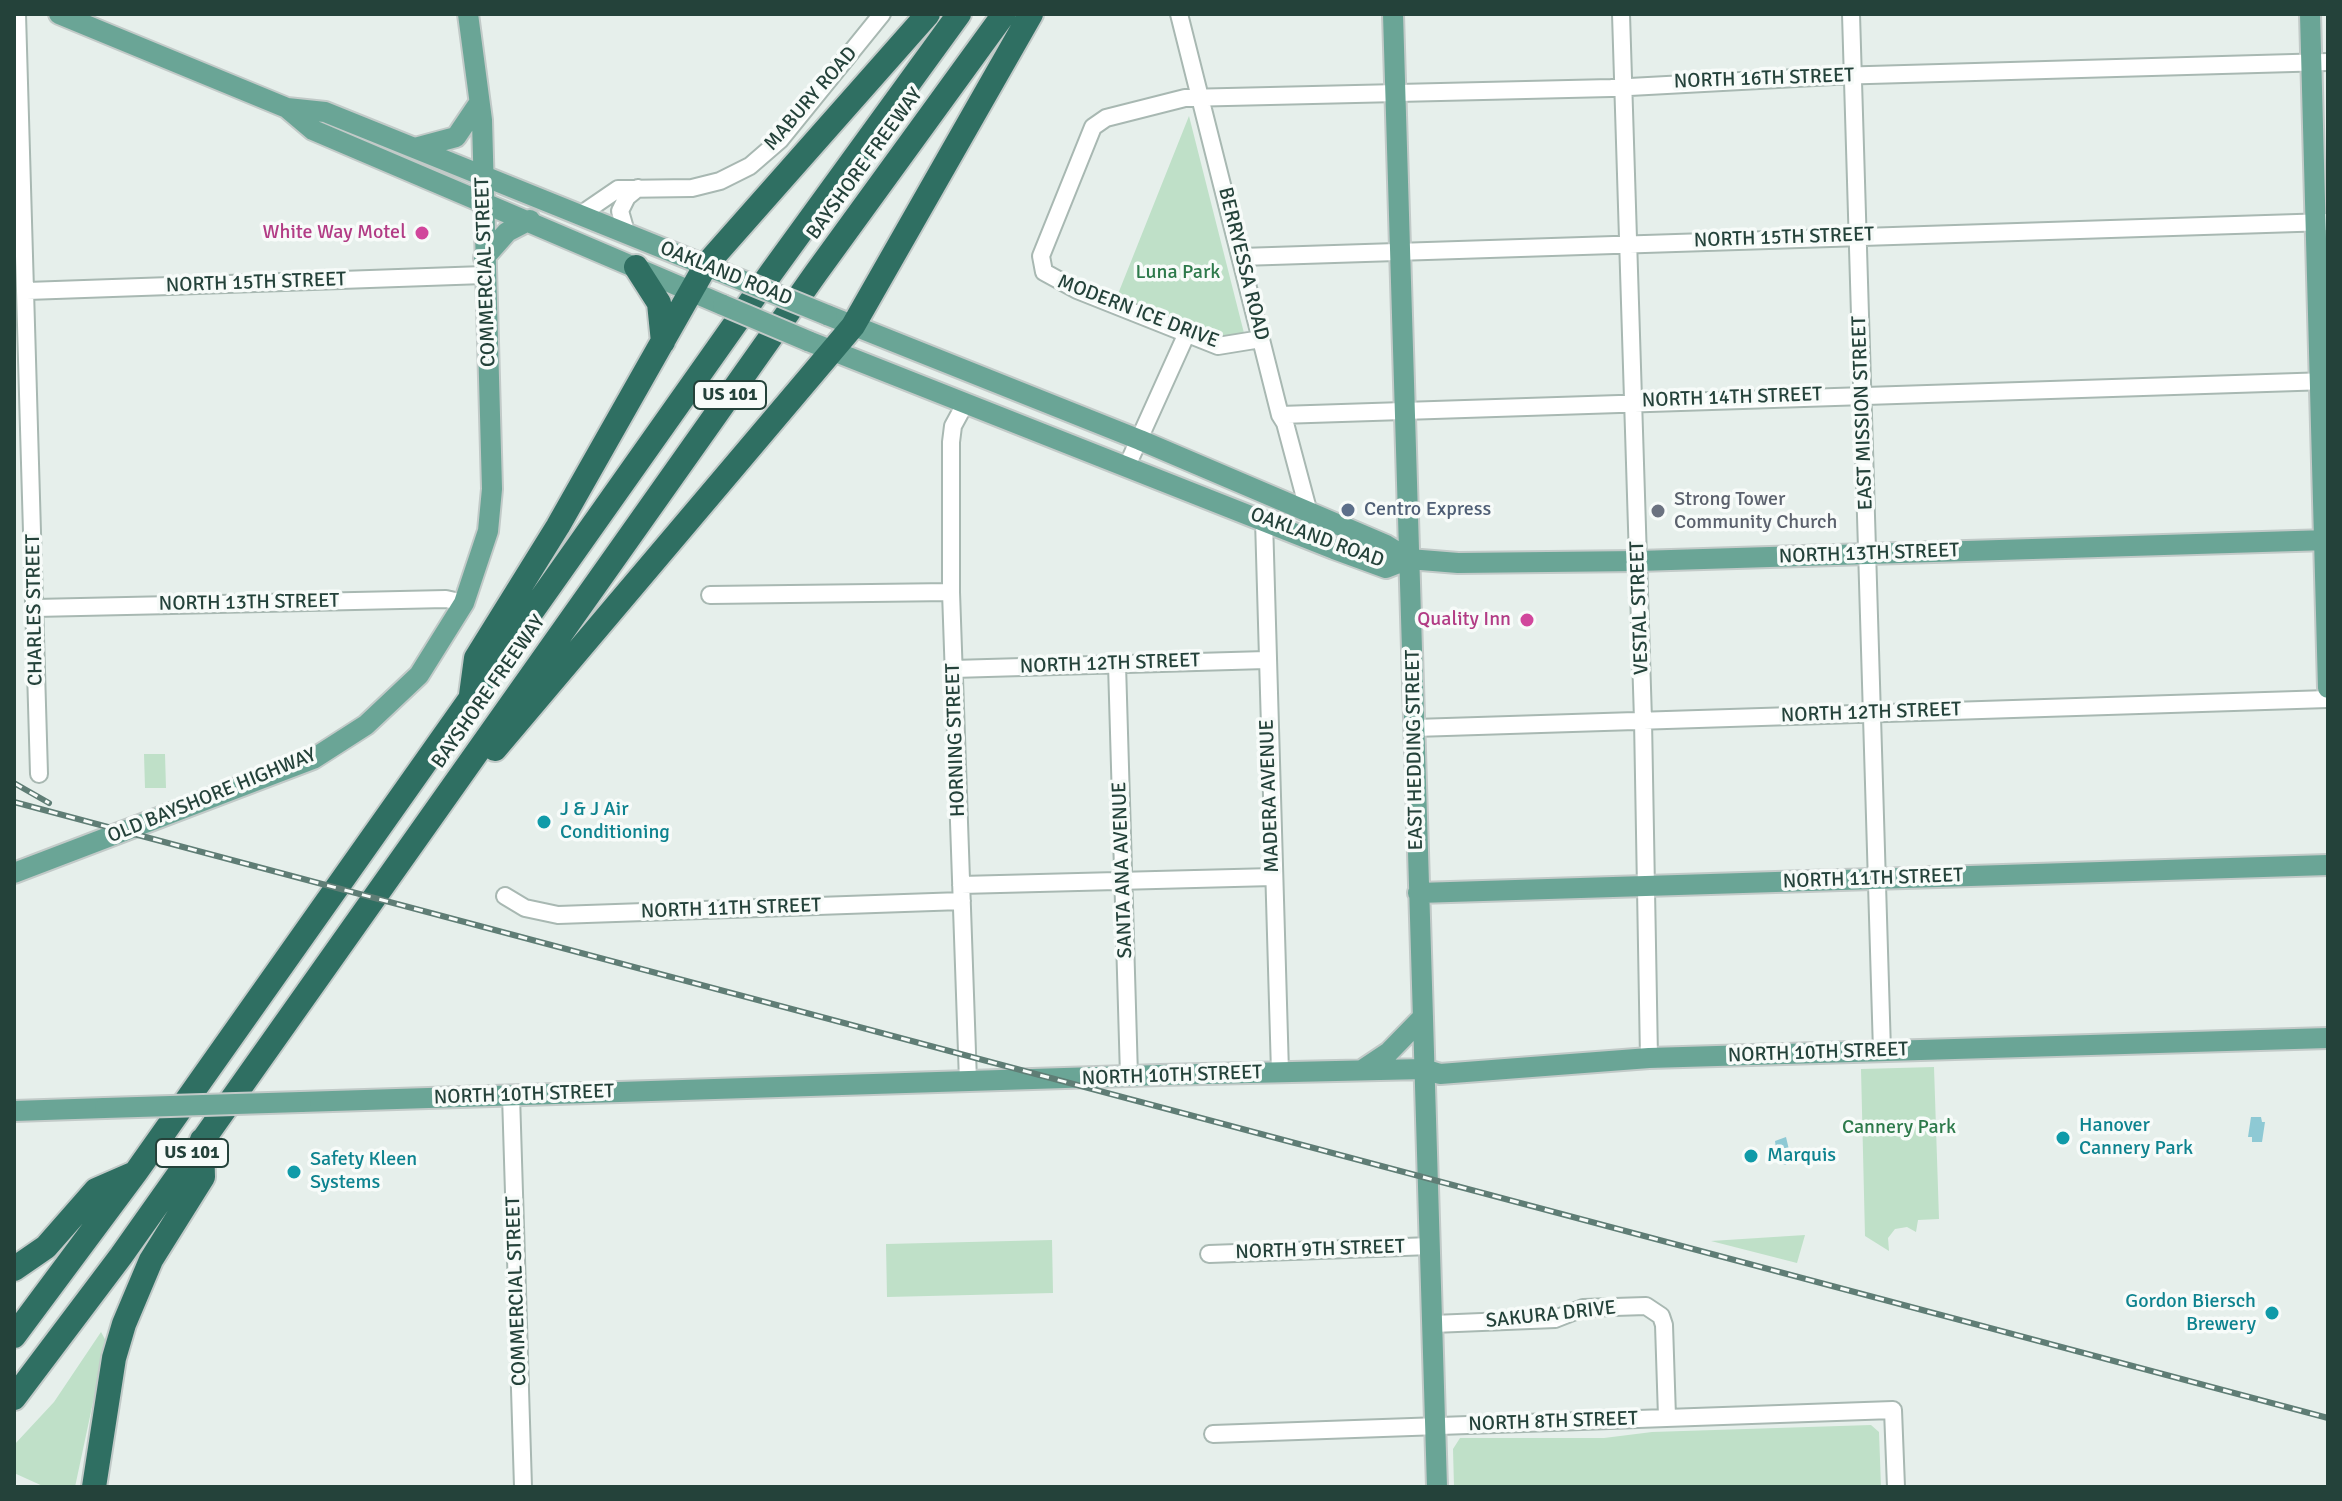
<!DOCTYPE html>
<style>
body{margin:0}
#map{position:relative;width:2342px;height:1501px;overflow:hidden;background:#e6efeb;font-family:Signika,sans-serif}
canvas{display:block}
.frame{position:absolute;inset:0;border:16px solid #24423a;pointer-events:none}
</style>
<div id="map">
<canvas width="2342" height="1501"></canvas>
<div class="frame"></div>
</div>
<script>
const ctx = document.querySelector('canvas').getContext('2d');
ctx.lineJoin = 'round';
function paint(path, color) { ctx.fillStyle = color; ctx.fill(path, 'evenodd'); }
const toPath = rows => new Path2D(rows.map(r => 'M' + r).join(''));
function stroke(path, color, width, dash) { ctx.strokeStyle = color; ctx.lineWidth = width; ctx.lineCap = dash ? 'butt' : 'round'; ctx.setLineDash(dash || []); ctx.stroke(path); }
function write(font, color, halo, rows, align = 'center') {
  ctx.font = font + ' Signika,sans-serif'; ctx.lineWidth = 7; ctx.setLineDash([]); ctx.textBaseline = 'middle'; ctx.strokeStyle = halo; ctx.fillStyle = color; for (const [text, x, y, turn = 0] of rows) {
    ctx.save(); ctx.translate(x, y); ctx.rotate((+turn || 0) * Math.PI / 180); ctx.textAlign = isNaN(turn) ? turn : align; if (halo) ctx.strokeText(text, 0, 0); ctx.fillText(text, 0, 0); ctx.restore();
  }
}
const green = toPath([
 [1189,116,1245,337,1228,342,1116,299],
 [144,754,165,754,166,788,145,788],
 [1934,1067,1939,1219,1918,1220,1916,1232,1907,1227,1895,1229,1888,1238,1889,1251,1865,1236,1861,1069],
 [1805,1235,1797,1263,1711,1241],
 [1052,1240,1053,1293,887,1297,886,1244],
 [101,1332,106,1341,75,1487,45,1487,14,1473,14,1445,54,1402],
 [1871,1425,1879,1432,1881,1487,1454,1487,1453,1449,1460,1438,1604,1438,1652,1432]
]);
const water = toPath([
 [2251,1117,2261,1117,2262,1122,2265,1122,2262,1142,2252,1142,2252,1137,2248,1137],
 [1786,1137,1790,1154,1786,1165,1778,1162,1775,1141]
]);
const minor = toPath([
 [17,14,39,774],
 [1179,14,1280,415,1285,423,1309,513],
 [1621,14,1643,720,1649,1058],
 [1851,14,1882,1051],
 [580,215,618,189,692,188,720,181,750,166,780,140,882,14],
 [626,232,620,211,627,197,638,188],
 [1241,257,2328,222],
 [27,291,484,275],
 [1261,339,1218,346,1077,290,1044,272,1041,256,1093,127,1106,118,1185,98,1611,88,1834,76,2328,62],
 [966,402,953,426,951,442,951,592,968,1081],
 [1280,415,2328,381],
 [1127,466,1187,333],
 [1264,520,1280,1072],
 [710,595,951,592],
 [35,608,446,599,464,603],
 [1117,664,1129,1076],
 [953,669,1266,660],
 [1415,728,2328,699],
 [961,885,1273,877],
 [505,896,525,908,558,915,962,901],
 [511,1095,523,1487],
 [1209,1254,1431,1246],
 [1433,1324,1555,1319,1583,1308,1646,1306,1661,1316,1664,1325,1667,1417],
 [1213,1434,1893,1410,1896,1487]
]);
const major = toPath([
 [59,14,287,108,325,112,719,271],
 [1393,14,1437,1487],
 [2310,14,2328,688],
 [287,108,313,130,723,305],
 [415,148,456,137,479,103],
 [484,258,507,232,530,220],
 [827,315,1140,440,1386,545,1409,559,1458,563,1638,561,2328,540],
 [808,341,1334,549,1386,568,1409,559],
 [14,873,313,759,366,725,419,675,464,603,488,531,492,489,482,120,468,14],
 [1418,893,2328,865],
 [1362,1070,1389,1052,1423,1017],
 [301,1102,1160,1075,1424,1069,1440,1074,1649,1058,2328,1038],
 [14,1111,105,1108]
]);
const highway = toPath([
 [636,267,659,303,663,342],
 [471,695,476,658,558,526,706,265,928,14],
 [495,749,853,326,1031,14],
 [14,1269,46,1247,96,1190,135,1173],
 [14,1336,136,1172,771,273,959,14],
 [14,1398,121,1256,816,273,1004,14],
 [94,1487,114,1358,124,1324,151,1260,203,1177,202,1140]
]);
const rail = toPath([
 [14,783,49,803],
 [14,802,2328,1418]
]);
const majorBridge = toPath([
 [719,271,827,315],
 [723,305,808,341],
 [105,1108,301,1102]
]);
const markers = [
 [422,233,8,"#d1479c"],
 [1348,510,8,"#5c6f8a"],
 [1658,511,8,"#6b7280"],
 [1527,620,8,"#d1479c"],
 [544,822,8,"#0f9aa8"],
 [2063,1138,8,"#0f9aa8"],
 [1751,1156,8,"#0f9aa8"],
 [294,1172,8,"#0f9aa8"],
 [2272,1313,8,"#0f9aa8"]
];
const shields = [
 [730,395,72],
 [192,1153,72]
];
const shieldNames = [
 ["US 101",730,395],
 ["US 101",192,1153]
];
const streetNames = [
 ["NORTH 16TH STREET",1764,79,-2],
 ["MABURY ROAD",811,99,-49],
 ["BAYSHORE FREEWAY",865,164,-54],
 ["NORTH 15TH STREET",1784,238,-2],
 ["BERRYESSA ROAD",1243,264,76],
 ["COMMERCIAL STREET",486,272,-92],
 ["OAKLAND ROAD",726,274,22],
 ["NORTH 15TH STREET",256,283,-2],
 ["MODERN ICE DRIVE",1138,312,21],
 ["NORTH 14TH STREET",1732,398,-2],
 ["EAST MISSION STREET",1863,413,-92],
 ["OAKLAND ROAD",1317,538,20],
 ["NORTH 13TH STREET",1869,554,-2],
 ["NORTH 13TH STREET",249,603,-1],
 ["VESTAL STREET",1640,608,-92],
 ["CHARLES STREET",35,610,-91],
 ["NORTH 12TH STREET",1110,664,-2],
 ["BAYSHORE FREEWAY",489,692,-55],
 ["NORTH 12TH STREET",1871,713,-2],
 ["HORNING STREET",956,740,-92],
 ["EAST HEDDING STREET",1415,750,-91],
 ["OLD BAYSHORE HIGHWAY",212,796,-22],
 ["MADERA AVENUE",1270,796,-92],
 ["SANTA ANA AVENUE",1123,870,-92],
 ["NORTH 11TH STREET",1873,879,-2],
 ["NORTH 11TH STREET",731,909,-2],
 ["NORTH 10TH STREET",1818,1053,-2],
 ["NORTH 10TH STREET",1172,1076,-2],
 ["NORTH 10TH STREET",524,1095,-2],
 ["NORTH 9TH STREET",1320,1250,-2],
 ["COMMERCIAL STREET",517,1291,-92],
 ["SAKURA DRIVE",1551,1315,-6],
 ["NORTH 8TH STREET",1553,1422,-2]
];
const hotelNames = [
 ["White Way Motel",406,233],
 ["Quality Inn",1511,620]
];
const parkNames = [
 ["Luna Park",1178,273],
 ["Cannery Park",1899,1128]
];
const worshipNames = [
 ["Strong Tower",1674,500],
 ["Community Church",1674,523]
];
const serviceNames = [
 ["Centro Express",1364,510]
];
const cultureNames = [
 ["J & J Air",560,810],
 ["Conditioning",560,833],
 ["Hanover",2079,1126],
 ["Cannery Park",2079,1149],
 ["Marquis",1767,1156],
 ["Safety Kleen",310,1160],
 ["Systems",310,1183],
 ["Gordon Biersch",2256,1302,"right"],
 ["Brewery",2256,1325,"right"]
];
paint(green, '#bfe0c8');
paint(water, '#8ec9d4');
stroke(minor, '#a8b8b2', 20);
stroke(major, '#c2cac8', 24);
stroke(highway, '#c2cac8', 28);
stroke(minor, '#fff', 16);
stroke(major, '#6aa596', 20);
stroke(highway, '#2f6f62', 24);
stroke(rail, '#5f7d75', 6);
stroke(rail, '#f7fbf9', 3, [9]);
stroke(majorBridge, '#c2cac8', 24, []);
stroke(majorBridge, '#6aa596', 20);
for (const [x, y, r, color] of markers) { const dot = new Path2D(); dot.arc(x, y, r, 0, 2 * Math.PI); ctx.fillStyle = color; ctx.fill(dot); stroke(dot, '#f7fbf9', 3); }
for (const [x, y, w] of shields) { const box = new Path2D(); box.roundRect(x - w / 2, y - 14, w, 28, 6); ctx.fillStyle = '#f7fbf9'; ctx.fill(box); stroke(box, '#24423a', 2); }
write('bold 18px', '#24423a', null, shieldNames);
write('20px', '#24423a', '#f7fbf9', streetNames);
write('20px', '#b23c85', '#f7fbf9', hotelNames, 'right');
write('20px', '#2d7a4b', '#f7fbf9', parkNames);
write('20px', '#5b616d', '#f7fbf9', worshipNames, 'left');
write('20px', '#4e5e75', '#f7fbf9', serviceNames, 'left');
write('20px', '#0d838f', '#f7fbf9', cultureNames, 'left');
</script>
